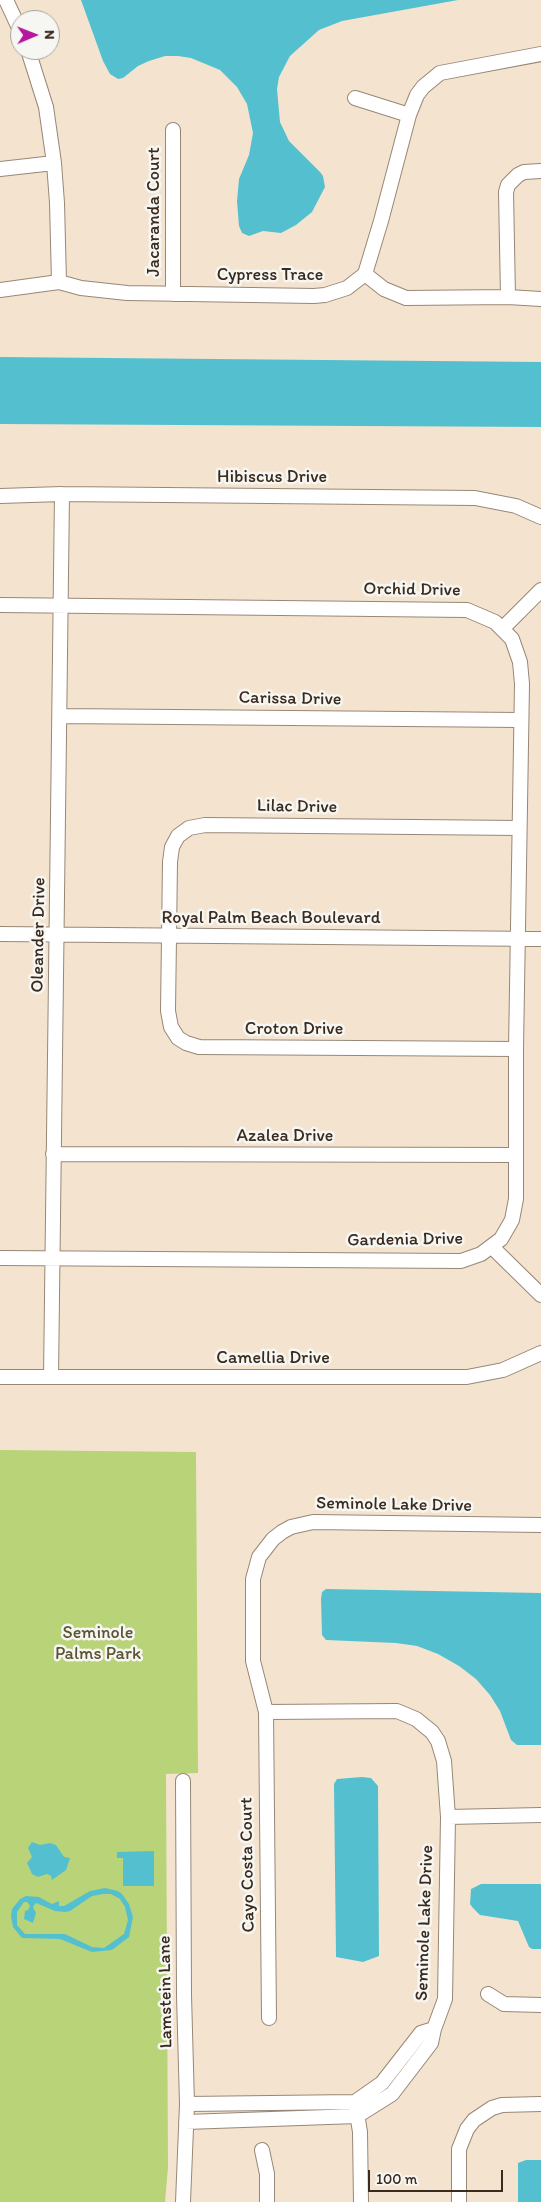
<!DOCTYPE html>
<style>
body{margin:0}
#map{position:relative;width:541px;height:2202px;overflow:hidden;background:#f4e4cf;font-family:Itim,sans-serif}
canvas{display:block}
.north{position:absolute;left:10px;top:10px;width:50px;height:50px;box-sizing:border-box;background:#f6f6f2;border:1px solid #aba49d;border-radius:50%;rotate:89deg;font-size:14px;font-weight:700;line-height:20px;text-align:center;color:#3b2a1e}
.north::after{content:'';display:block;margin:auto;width:18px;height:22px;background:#b5179e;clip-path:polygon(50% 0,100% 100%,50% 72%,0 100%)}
.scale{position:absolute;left:368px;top:2170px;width:135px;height:22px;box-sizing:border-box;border:2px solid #3b2a1e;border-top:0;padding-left:6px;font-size:15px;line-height:18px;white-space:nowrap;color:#3b2a1e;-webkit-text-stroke:4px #f6f6f2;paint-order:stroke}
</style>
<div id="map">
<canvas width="541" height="2202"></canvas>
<div class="north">N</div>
<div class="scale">100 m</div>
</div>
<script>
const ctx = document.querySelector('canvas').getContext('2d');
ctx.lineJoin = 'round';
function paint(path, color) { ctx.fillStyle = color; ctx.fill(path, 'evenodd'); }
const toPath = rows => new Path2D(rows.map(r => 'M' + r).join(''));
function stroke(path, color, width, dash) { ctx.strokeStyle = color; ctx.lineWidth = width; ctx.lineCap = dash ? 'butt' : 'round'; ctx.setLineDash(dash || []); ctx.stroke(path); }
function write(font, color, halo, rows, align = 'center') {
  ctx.font = font + ' Itim,sans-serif'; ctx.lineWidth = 5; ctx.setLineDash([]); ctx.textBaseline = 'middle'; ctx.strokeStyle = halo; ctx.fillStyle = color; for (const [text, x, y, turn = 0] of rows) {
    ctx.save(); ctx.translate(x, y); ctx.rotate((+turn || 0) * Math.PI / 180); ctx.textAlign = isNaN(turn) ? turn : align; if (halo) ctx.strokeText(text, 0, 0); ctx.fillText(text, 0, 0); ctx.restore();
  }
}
const green = toPath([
 [0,1450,196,1452,198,1773,166,1774,168,2167,165,2202,0,2202]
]);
const water = toPath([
 [81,0,458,0,342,21,319,30,290,56,279,77,277,89,280,122,289,141,320,172,323,176,325,187,312,212,296,225,281,233,263,231,249,236,242,233,239,226,237,201,239,179,249,155,253,133,247,104,237,87,220,70,191,58,178,56,165,56,149,61,138,66,123,78,118,79,110,74,103,61],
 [0,357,541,362,541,427,0,424],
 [326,1589,541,1593,541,1745,517,1745,511,1740,500,1711,490,1695,476,1679,459,1666,438,1654,417,1646,396,1643,326,1640,322,1635,321,1599,322,1592],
 [362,1777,371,1778,378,1786,379,1956,363,1962,336,1957,334,1784,337,1779],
 [32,1842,40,1845,50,1843,56,1845,64,1857,70,1858,66,1870,52,1880,51,1876,47,1874,38,1877,32,1874,27,1863,32,1857,28,1848],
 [154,1851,154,1886,123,1886,123,1858,117,1858,117,1852],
 [481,1884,541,1884,541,1949,532,1949,529,1947,518,1921,480,1915,473,1908,470,1904,471,1889],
 [105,1888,118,1891,122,1894,129,1904,133,1917,129,1937,112,1950,92,1952,60,1939,22,1938,13,1927,11,1916,12,1909,20,1899,26,1896,39,1897,52,1904,59,1901,59,1906,64,1906,90,1891],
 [103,1894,111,1894,120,1899,125,1907,128,1920,124,1934,104,1948,92,1947,65,1934,25,1934,17,1925,17,1912,24,1902,27,1902,30,1906,28,1910,25,1911,24,1919,33,1923,36,1913,33,1907,36,1903,55,1911,65,1912,70,1911,92,1896],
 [526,2160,541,2160,541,2202,518,2202,518,2163]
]);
const minor = toPath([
 [6,0,20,30],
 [355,98,409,115],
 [173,130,173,294],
 [54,163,57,203,59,282],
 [0,169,54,163,46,107,28,50],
 [365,274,384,289,406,298,508,297,541,299],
 [0,290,59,282,81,288,127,293,314,296,325,295,347,288,365,274,381,221,409,115,417,95,423,87,440,73,541,54],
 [508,297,506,192,508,185,518,175,524,172,541,171],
 [0,496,62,494,475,498,516,506,541,517],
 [0,605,467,610,495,622,512,639,520,662,522,684,516,1049,516,1199,512,1220,501,1239,481,1254,461,1261,0,1258],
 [503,628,541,590],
 [60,716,520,720],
 [0,934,541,939],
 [516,1049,199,1047,186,1043,178,1038,171,1027,168,1011,170,862,172,847,178,836,189,828,205,825,519,828],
 [53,1154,516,1155],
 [492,1247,541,1295],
 [0,1377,467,1377,503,1370,541,1353],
 [51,1377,62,494],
 [448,1817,541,1815],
 [488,1994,504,2004,541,2005],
 [269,2018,266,1712,253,1661,253,1579,259,1557,273,1539,282,1532,291,1527,313,1522,541,1525],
 [355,2102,382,2083,421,2033,434,2029],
 [187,2104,355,2102],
 [356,2107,360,2132,361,2202],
 [186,2122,357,2116,392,2094,431,2043,434,2029,445,1999,448,1817,444,1761,438,1741,432,1732,416,1719,397,1711,266,1712],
 [262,2150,267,2174,267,2202],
 [183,2202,187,2104,184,1995,183,1781],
 [459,2202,459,2149,467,2129,474,2120,492,2108,502,2105,541,2104]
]);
const streetNames = [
 ["Jacaranda Court",154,212,-90],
 ["Cypress Trace",270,275],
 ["Hibiscus Drive",272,477],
 ["Orchid Drive",412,590,1],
 ["Carissa Drive",290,699,1],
 ["Lilac Drive",297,807,1],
 ["Royal Palm Beach Boulevard",271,918],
 ["Oleander Drive",39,935,-89],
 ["Croton Drive",294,1029],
 ["Azalea Drive",285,1136],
 ["Gardenia Drive",405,1240,-1],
 ["Camellia Drive",273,1358],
 ["Seminole Lake Drive",394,1505,1],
 ["Cayo Costa Court",248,1865,-91],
 ["Seminole Lake Drive",425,1923,-88],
 ["Lamstein Lane",166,1992,-91]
];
const parkNames = [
 ["Seminole",98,1633],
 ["Palms Park",98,1654]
];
paint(green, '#b9d378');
paint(water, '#54c0cf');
stroke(minor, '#988776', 16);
stroke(minor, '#fff', 14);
write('18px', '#3b2a1e', '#f6f6f2', streetNames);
write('18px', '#5a5434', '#f6f6f2', parkNames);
</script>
